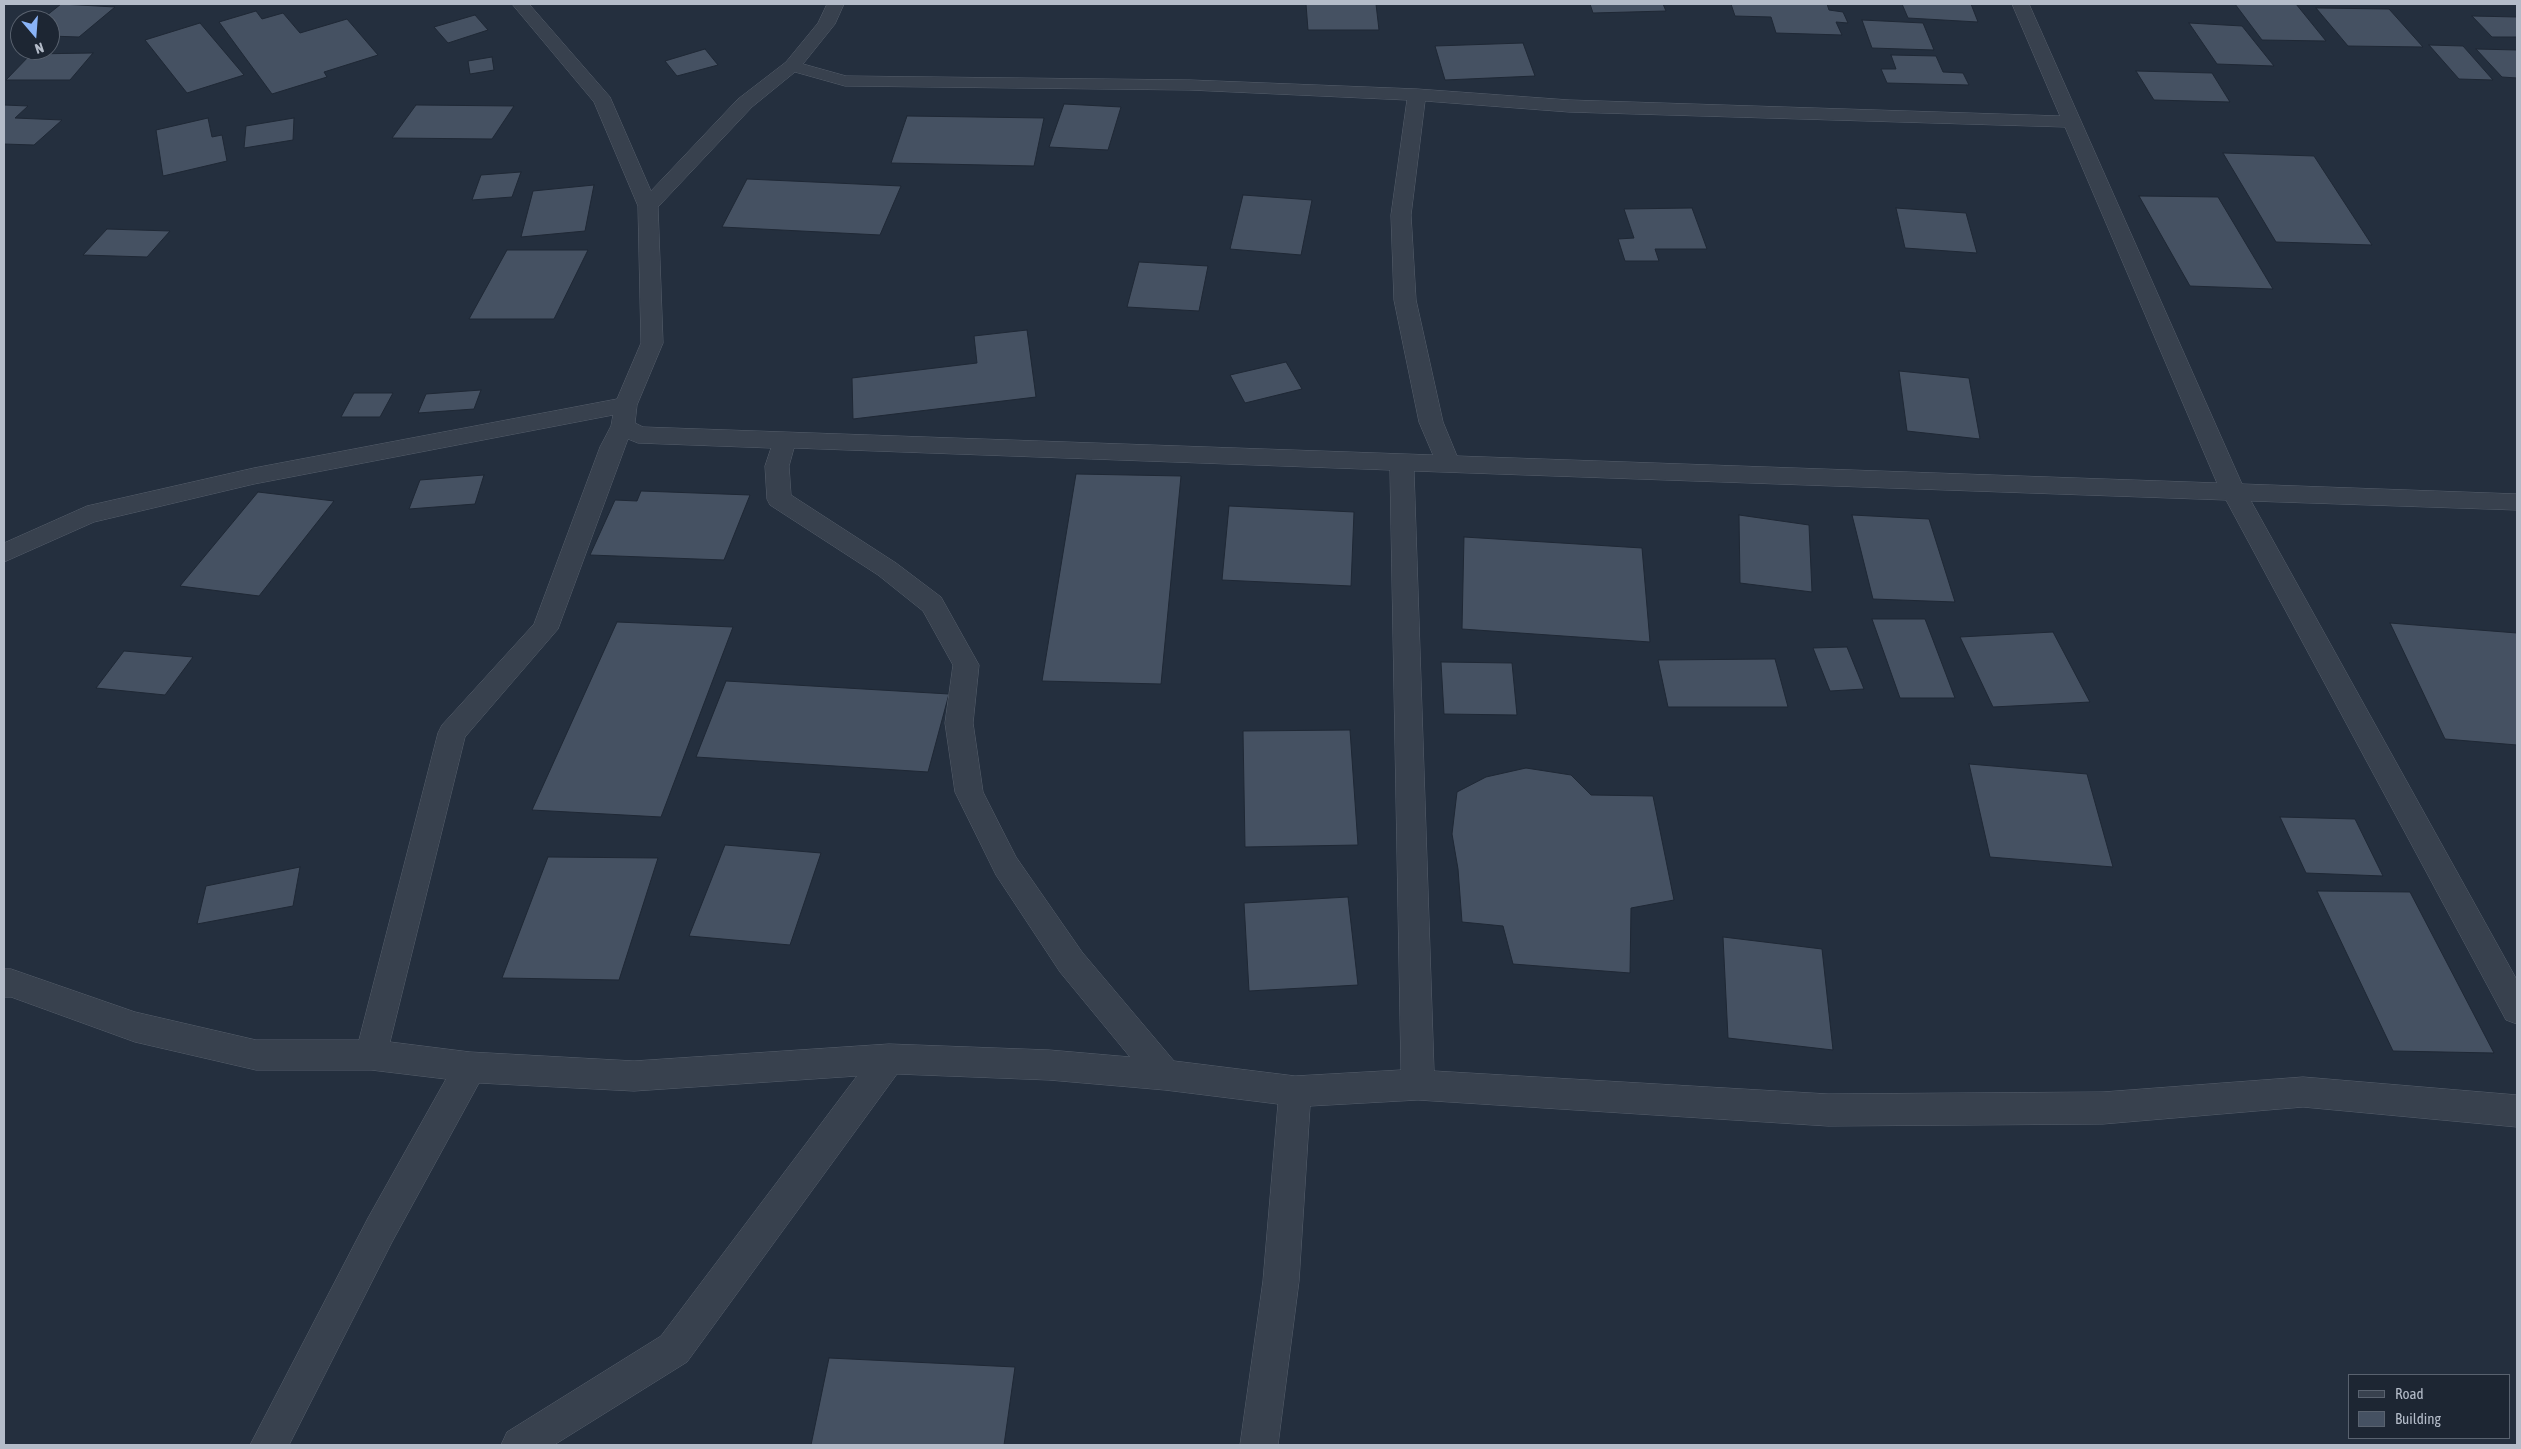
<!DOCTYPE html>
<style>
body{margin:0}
#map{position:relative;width:2521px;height:1449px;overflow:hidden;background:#242f3e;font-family:"Asap Condensed",sans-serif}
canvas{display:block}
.frame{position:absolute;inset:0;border:5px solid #b4bcc9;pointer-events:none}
.legend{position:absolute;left:2348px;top:1374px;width:162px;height:65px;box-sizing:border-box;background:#1d2633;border:1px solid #59626f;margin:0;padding:6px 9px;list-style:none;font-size:15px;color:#b4bcc9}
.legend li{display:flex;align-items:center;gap:10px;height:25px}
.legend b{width:25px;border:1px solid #59626f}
.north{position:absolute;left:10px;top:10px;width:50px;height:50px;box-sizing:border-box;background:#1d2633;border:1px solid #59626f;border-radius:50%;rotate:162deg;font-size:14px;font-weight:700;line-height:20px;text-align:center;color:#b4bcc9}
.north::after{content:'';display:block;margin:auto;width:18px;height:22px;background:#8ab4f8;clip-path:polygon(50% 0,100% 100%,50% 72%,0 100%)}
</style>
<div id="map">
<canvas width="2521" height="1449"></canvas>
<div class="frame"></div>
<ul class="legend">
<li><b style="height:6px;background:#38414e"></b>Road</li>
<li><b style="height:14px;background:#455162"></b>Building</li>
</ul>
<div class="north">N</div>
</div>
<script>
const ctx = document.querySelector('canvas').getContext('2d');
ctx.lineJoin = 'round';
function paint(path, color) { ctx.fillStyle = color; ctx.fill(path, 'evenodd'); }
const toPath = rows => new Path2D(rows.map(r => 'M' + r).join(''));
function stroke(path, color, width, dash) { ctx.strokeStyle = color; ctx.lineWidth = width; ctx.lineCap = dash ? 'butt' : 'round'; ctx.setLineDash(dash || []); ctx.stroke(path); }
const building = toPath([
 [61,4,115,7,79,37,50,36,50,20,41,20,61,4],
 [1306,4,1376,4,1379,30,1308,30,1306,4],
 [1590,4,1663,4,1666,11,1593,13,1590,4],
 [1731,4,1827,4,1829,10,1843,12,1848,23,1836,22,1842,35,1776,33,1771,17,1735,16,1731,4],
 [1902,4,1971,4,1978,22,1908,18,1902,4],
 [2235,4,2296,4,2326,41,2262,40,2235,4],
 [2316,8,2389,9,2423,47,2348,46,2316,8],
 [256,11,262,19,283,13,300,33,347,19,378,55,324,72,327,77,272,94,219,22,256,11],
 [475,15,488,30,448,43,434,27,475,15],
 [2472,16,2517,17,2517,37,2492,37,2472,16],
 [1862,20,1923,23,1934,50,1872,48,1862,20],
 [200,23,244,75,187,93,145,40,200,23],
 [2189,23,2242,26,2274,66,2217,64,2189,23],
 [1523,43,1535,76,1445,80,1435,46,1523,43],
 [2429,45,2463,46,2493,80,2459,79,2429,45],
 [705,49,718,65,677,76,665,61,705,49],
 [2476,49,2517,50,2517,78,2502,77,2476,49],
 [93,53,70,80,6,80,31,54,93,53],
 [1891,55,1936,56,1943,72,1963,73,1969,85,1887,83,1881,69,1896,69,1891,55],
 [492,57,494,70,470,74,468,61,492,57],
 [2136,71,2212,73,2230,102,2154,100,2136,71],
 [1064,104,1121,107,1108,150,1049,147,1064,104],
 [4,105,28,106,15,118,62,120,34,145,4,144,4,105],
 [416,105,514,106,492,139,392,138,416,105],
 [907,116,1044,118,1034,166,891,163,907,116],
 [208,118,212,137,222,135,227,161,163,176,156,130,208,118],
 [294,118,293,140,244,148,246,126,294,118],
 [2223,153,2314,156,2372,245,2276,242,2223,153],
 [521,172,512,197,472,200,481,175,521,172],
 [747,179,901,186,880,235,722,227,747,179],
 [594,185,585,231,521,237,533,191,594,185],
 [1243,195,1312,200,1301,255,1230,249,1243,195],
 [2139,196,2218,197,2273,289,2190,286,2139,196],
 [1692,208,1707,249,1655,249,1659,261,1625,261,1618,239,1634,238,1624,209,1692,208],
 [1896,208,1966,213,1977,253,1905,248,1896,208],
 [107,229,170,231,147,257,83,255,107,229],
 [507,250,588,250,554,319,469,319,507,250],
 [1139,262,1208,266,1199,311,1127,307,1139,262],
 [1027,330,1036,397,853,419,852,378,977,363,974,336,1027,330],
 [1286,362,1302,389,1245,403,1230,375,1286,362],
 [1899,371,1969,378,1980,439,1907,431,1899,371],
 [481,390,474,409,418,413,426,394,481,390],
 [354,393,393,393,380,417,341,417,354,393],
 [1076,474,1181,476,1161,684,1042,681,1076,474],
 [484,475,475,504,409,509,420,480,484,475],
 [641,491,750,495,724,560,590,555,615,500,637,501,641,491],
 [258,492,334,501,259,596,180,586,258,492],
 [1229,506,1354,512,1351,586,1222,580,1229,506],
 [1739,515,1809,525,1812,592,1740,583,1739,515],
 [1852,515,1929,519,1955,602,1873,599,1852,515],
 [1464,537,1642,548,1650,642,1462,629,1464,537],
 [1872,619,1925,619,1955,698,1900,698,1872,619],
 [617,622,733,627,661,817,532,810,617,622],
 [2390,623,2517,633,2517,745,2445,739,2390,623],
 [2053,632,2090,702,1993,707,1960,637,2053,632],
 [1847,647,1864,689,1830,691,1813,648,1847,647],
 [124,651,193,657,165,695,96,688,124,651],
 [1775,659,1788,707,1668,707,1658,660,1775,659],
 [1441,662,1512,663,1517,715,1444,714,1441,662],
 [726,681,949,694,928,772,696,757,726,681],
 [1350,730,1358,845,1245,847,1243,731,1350,730],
 [1969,764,2087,774,2113,867,1990,857,1969,764],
 [1526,768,1571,775,1591,795,1653,796,1674,900,1631,908,1630,973,1513,964,1503,926,1462,922,1458,869,1452,834,1457,792,1486,777,1526,768],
 [2280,817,2355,819,2383,876,2306,873,2280,817],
 [725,845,821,853,790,945,689,936,725,845],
 [548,857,658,858,619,980,502,978,548,857],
 [300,867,293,906,197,924,206,886,300,867],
 [2317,891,2410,892,2494,1053,2393,1051,2317,891],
 [1348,897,1358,985,1249,991,1244,903,1348,897],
 [1723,937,1822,949,1833,1050,1728,1038,1723,937],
 [829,1358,1015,1367,1004,1445,811,1445,829,1358]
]);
const minor = toPath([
 [512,4,529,4,610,97,651,191,738,99,786,62,818,23,827,4,844,4,835,24,803,64,846,76,1190,80,1417,89,1569,100,2060,116,2012,4,2029,4,2242,484,2517,494,2517,510,2251,501,2517,980,2517,1024,2506,1020,2226,500,1414,471,1434,1071,1828,1094,2103,1092,2303,1077,2517,1095,2517,1127,2303,1107,2103,1124,1828,1126,1418,1100,1310,1106,1299,1281,1278,1445,1240,1445,1263,1281,1278,1104,1165,1090,1049,1080,897,1074,687,1362,554,1445,501,1445,507,1432,661,1336,857,1076,634,1091,479,1083,392,1242,289,1445,250,1445,368,1218,446,1079,371,1070,256,1070,135,1042,11,997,4,997,4,969,11,969,135,1012,256,1040,359,1040,438,733,442,725,534,624,600,447,611,426,613,415,254,484,94,522,4,562,4,543,87,506,254,468,617,399,641,343,638,206,594,102,512,4],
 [795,72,845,86,1190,90,1407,100,1391,215,1394,300,1419,422,1433,455,643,427,635,423,637,405,663,343,658,207,752,107,795,72],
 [1425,101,1569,112,2065,127,2217,483,1457,456,1443,422,1416,300,1411,215,1425,101],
 [628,439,638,443,771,448,765,466,767,499,770,505,878,575,923,611,953,665,945,723,955,792,996,875,1060,972,1130,1057,1049,1050,889,1044,634,1061,470,1052,390,1042,465,737,558,629,628,439],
 [794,448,1390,470,1401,1070,1295,1076,1174,1061,1082,952,1016,857,983,792,973,723,979,665,941,597,896,563,791,495,789,466,794,448]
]);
paint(building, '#455162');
stroke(building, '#1f2835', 1);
stroke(minor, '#565f6c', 1);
paint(minor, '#38414e');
</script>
